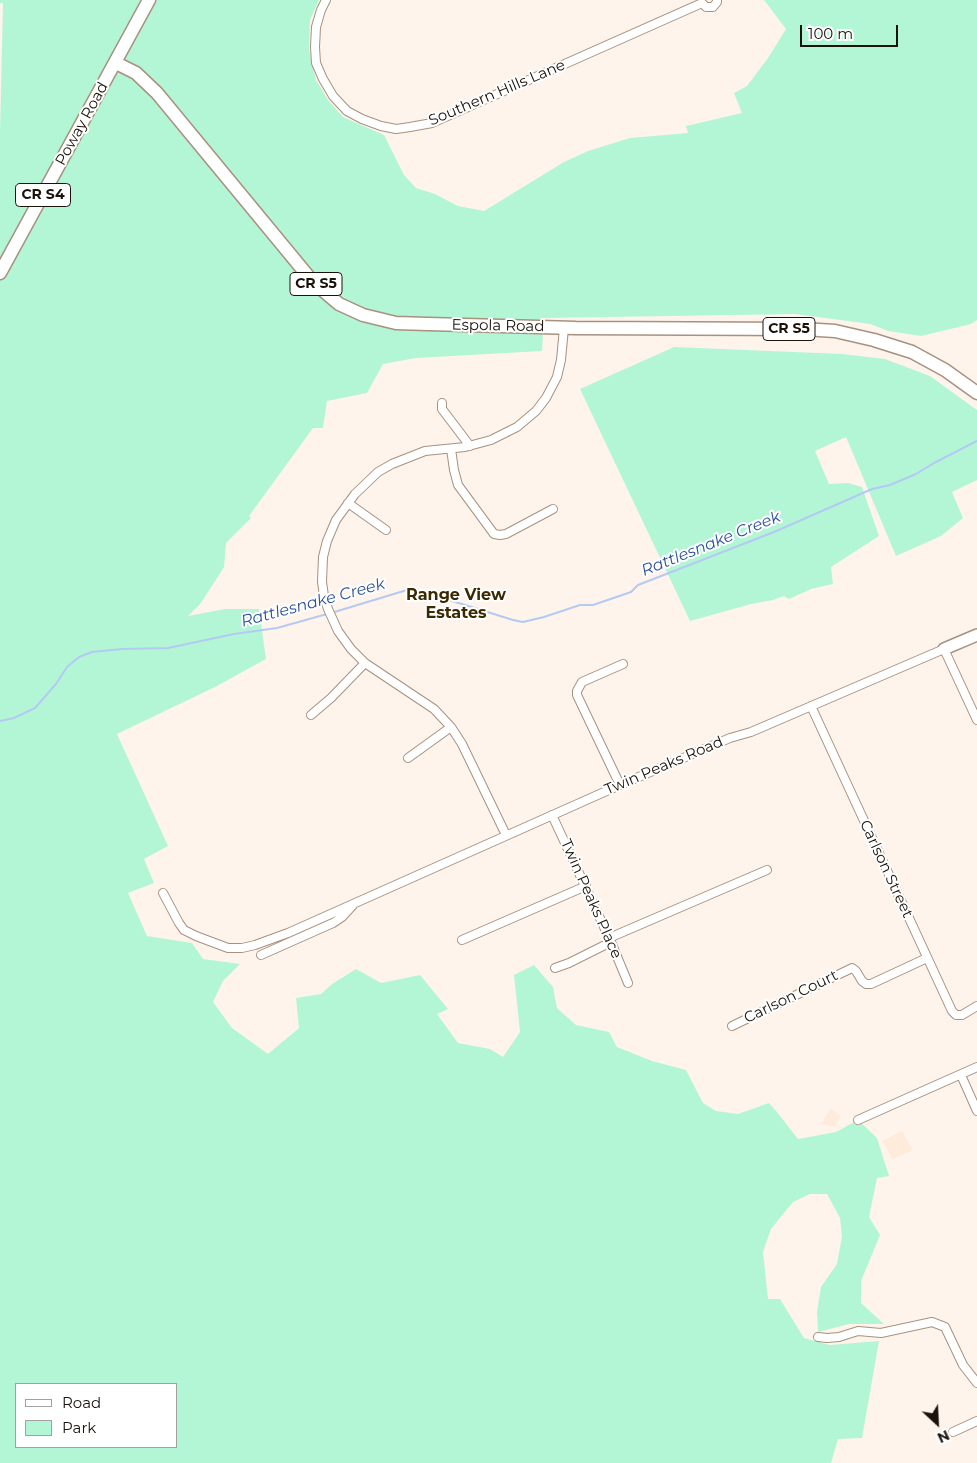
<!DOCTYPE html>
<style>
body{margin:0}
#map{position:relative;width:977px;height:1463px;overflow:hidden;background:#fef4ec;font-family:Montserrat,sans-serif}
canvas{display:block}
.legend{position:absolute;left:15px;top:1383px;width:162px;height:65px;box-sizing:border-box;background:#fff;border:1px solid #a4a09d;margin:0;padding:6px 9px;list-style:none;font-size:15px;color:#1b120b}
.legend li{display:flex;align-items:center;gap:10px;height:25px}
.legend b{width:25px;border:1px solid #a4a09d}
.north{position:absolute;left:912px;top:1398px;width:50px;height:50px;-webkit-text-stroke:4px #fff;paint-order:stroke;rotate:155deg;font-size:14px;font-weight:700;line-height:20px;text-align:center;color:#1b120b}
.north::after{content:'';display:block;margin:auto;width:18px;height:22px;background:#1b120b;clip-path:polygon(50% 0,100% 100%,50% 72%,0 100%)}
.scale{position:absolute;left:800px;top:25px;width:98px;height:22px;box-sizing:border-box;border:2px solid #1b120b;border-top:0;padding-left:6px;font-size:15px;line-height:18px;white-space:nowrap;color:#1b120b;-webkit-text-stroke:4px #fff;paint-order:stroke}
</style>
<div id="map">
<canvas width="977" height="1463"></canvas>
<ul class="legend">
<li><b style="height:6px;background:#fff"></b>Road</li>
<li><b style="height:14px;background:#b3f6d6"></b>Park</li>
</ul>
<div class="north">N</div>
<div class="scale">100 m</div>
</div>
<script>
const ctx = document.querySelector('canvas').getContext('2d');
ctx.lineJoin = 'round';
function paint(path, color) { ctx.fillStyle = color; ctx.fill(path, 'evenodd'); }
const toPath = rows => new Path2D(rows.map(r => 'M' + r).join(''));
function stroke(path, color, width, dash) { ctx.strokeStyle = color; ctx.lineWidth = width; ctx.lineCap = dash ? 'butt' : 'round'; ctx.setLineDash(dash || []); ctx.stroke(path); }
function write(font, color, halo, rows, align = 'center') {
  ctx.font = font + ' Montserrat,sans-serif'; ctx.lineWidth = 4; ctx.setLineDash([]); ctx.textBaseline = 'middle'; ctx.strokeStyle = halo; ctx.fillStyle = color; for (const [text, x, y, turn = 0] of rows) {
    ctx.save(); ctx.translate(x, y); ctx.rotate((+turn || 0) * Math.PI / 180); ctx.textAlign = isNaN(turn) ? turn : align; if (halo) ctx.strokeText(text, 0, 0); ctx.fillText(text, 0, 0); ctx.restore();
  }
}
const built = toPath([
 [830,1109,841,1115,835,1127,821,1124],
 [902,1131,913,1150,893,1159,882,1141]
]);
const green = toPath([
 [0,0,319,0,310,20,309,50,316,80,328,100,343,117,384,135,404,175,416,188,435,194,458,206,484,211,564,162,588,151,630,138,688,133,686,126,742,113,734,93,747,86,768,58,786,29,764,0,977,0,977,320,971,324,921,336,888,331,870,324,795,314,544,318,542,351,416,358,383,364,367,393,327,401,323,428,313,428,249,516,251,518,226,543,224,567,201,603,188,616,225,609,259,609,266,659,215,687,117,734,168,846,144,859,154,883,128,893,147,936,192,943,203,959,240,964,223,981,213,1002,232,1028,268,1054,299,1028,296,998,321,994,332,984,356,969,381,983,420,975,448,1009,437,1014,458,1043,490,1049,503,1057,520,1032,514,975,534,965,553,987,557,1008,576,1025,609,1032,617,1047,652,1061,686,1070,703,1103,716,1111,738,1114,769,1103,777,1112,798,1139,836,1132,858,1120,877,1138,889,1176,877,1178,869,1217,880,1235,861,1281,861,1303,884,1324,849,1324,818,1332,817,1312,821,1287,837,1264,842,1236,840,1218,827,1194,810,1194,793,1202,771,1229,763,1252,768,1299,780,1299,804,1338,830,1345,879,1341,862,1438,838,1439,831,1463,0,1463,0,132,3,3,0,3],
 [16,1384,176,1384,176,1447,16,1447],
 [674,347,842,354,885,359,930,376,977,410,977,480,952,492,963,518,941,536,896,556,846,437,815,451,829,484,848,483,862,487,879,536,831,567,833,584,811,589,789,599,784,596,773,600,751,604,690,621,580,389]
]);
const stream = toPath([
 [331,613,407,590,417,590,513,620,523,622,544,617,580,605,593,605,631,592,638,585,774,532,872,489,890,485,916,474,934,463,977,441],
 [0,721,14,718,35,708,56,684,67,667,79,657,92,652,122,649,168,648,234,634,277,628,327,614]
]);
const street = toPath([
 [326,0,321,10,316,27,315,47,316,63,323,79,333,96,347,111,362,119,381,126,396,129,410,127,432,123,702,3],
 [702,3,706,7,713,7,717,2,717,0],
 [442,403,442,409,470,446],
 [451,449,454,470,458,485,494,534,500,535,506,534,553,509],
 [348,503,386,530],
 [811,706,952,1011,956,1015,962,1015,977,1006],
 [311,715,331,698,365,663],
 [408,758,451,727],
 [620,785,577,695,577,691,582,682,623,664],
 [552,815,611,942,628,983],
 [506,835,462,744,451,727,434,709,365,663,351,649,338,631,328,609,324,596,322,582,323,557,327,541,336,520,355,494,378,472,392,464,425,451,465,447,491,440,517,427,536,411,546,398,557,377,561,360,564,328],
 [163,893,179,923,184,930,196,936,228,948,242,948,255,945,288,933,620,785,730,738,751,732,944,649,977,720],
 [609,938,767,870],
 [462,940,586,886],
 [261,955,333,923,342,917,353,905],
 [555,968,569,963,611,942],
 [732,1026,850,969,852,968,856,971,862,981,866,984,871,984,927,958],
 [961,1075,977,1111],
 [858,1120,977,1067],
 [818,1337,827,1338,839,1337,858,1331,881,1333,932,1322,945,1327,963,1365,977,1383],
 [953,1432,977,1421]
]);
const secondary = toPath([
 [944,649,977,635]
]);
const primary = toPath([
 [116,63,136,73,157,93,313,282,339,304,363,315,396,323,428,324,576,328,803,329,835,331,874,340,912,352,945,370,977,393],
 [0,273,149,0]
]);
const shields = [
 [43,195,55],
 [316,284,52],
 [789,329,52]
];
const shieldNames = [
 ["CR S4",43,195],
 ["CR S5",316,284],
 ["CR S5",789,329]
];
const streetNames = [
 ["Southern Hills Lane",497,93,-23],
 ["Poway Road",82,124,-61],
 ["Espola Road",498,326,1],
 ["Twin Peaks Road",664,766,-23],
 ["Carlson Street",886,869,65],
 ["Twin Peaks Place",591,899,66],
 ["Carlson Court",791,997,-26]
];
const waterNames = [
 ["Rattlesnake Creek",711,544,-22],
 ["Rattlesnake Creek",313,603,-15]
];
const neighbourhoodNames = [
 ["Range View",456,595],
 ["Estates",456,613]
];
paint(built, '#feebdb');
paint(green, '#b3f6d6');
stroke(stream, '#b4caf3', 2);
stroke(street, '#a8917e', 10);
stroke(secondary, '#a8917e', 14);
stroke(primary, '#a8917e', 15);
stroke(street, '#fff', 8);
stroke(secondary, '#fff', 11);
stroke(primary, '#fff', 12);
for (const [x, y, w] of shields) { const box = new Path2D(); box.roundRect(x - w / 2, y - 11.5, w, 23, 4); ctx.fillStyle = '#fff'; ctx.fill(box); stroke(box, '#1b120b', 1); }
write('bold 14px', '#1b120b', null, shieldNames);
write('15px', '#1b120b', '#fff', streetNames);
write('italic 16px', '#2a4f9d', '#fff', waterNames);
write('bold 16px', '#3b2a01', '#fff', neighbourhoodNames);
</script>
